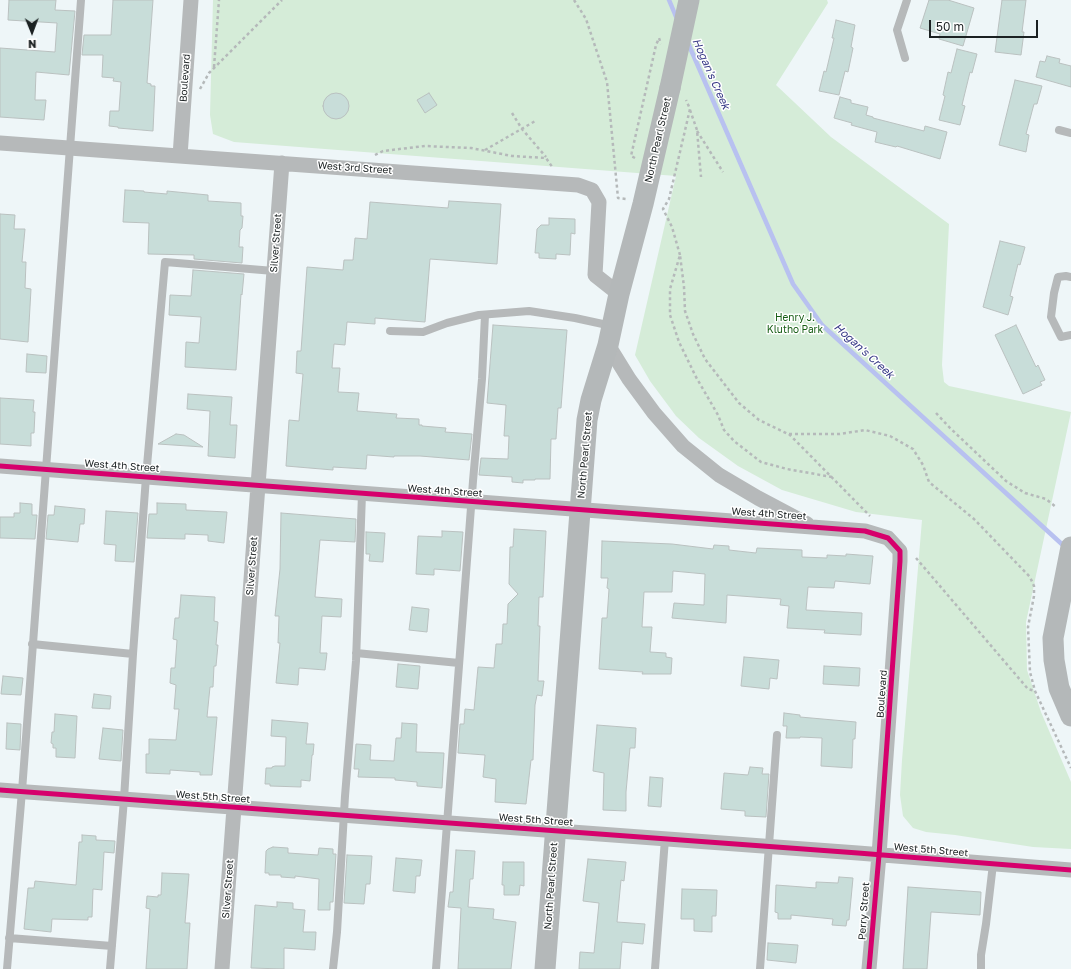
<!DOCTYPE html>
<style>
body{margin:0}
#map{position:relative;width:1071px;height:969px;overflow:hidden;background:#eef6f8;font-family:"Golos Text",sans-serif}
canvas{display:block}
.north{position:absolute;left:12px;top:12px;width:40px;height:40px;-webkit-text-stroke:3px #fff;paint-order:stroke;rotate:179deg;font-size:11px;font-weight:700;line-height:16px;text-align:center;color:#1b2122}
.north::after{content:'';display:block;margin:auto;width:14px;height:18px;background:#1b2122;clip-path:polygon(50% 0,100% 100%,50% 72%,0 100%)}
.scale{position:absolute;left:929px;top:20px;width:109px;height:18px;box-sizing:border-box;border:2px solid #1b2122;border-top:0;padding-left:5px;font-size:12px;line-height:14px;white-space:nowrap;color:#1b2122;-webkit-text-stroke:3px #fff;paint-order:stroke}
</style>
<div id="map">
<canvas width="1071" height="969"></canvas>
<div class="north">N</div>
<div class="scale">50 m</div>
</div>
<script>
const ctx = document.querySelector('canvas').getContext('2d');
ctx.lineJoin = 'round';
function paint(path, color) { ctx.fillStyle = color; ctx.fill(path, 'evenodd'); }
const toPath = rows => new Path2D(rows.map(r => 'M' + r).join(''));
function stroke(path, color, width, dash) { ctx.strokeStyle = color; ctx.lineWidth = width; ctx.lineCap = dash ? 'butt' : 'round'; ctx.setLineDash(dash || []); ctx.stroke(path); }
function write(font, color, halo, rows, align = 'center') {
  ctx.font = font + ' "Golos Text",sans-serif'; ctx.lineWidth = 3; ctx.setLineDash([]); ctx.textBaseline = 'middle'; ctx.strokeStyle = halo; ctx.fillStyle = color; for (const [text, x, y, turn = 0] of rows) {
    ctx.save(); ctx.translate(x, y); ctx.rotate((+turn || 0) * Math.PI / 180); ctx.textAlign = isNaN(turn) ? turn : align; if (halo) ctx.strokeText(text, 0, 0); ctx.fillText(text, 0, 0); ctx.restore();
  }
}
const green = toPath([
 [213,0,827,0,828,3,776,85,831,137,949,224,942,365,944,382,949,386,1071,412,1026,622,1027,670,1041,712,1071,782,1071,849,1033,847,955,835,926,832,913,828,903,816,900,795,902,760,922,520,856,512,782,490,738,466,699,438,676,416,650,381,635,355,676,176,234,142,213,134,210,115]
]);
const stream = toPath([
 [669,0,677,19],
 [688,43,793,284,822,325,1065,547]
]);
const building = toPath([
 [9,0,56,0,55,10,75,11,69,75,36,72,35,100,46,100,44,120,0,117,0,48,55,52,57,23,8,20,9,0],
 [113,0,153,0,147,83,151,84,151,86,155,86,153,131,118,128,118,127,109,126,110,111,119,111,121,82,113,81,114,78,102,77,103,55,82,55,84,35,111,35,113,0],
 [929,0,948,0,974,8,963,46,939,39,940,34,920,28,929,0],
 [1002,0,1026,0,1022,32,1024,32,1021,55,995,52,1002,0],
 [836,20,855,25,851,47,853,48,848,72,845,71,839,95,819,91,824,71,826,72,834,38,832,38,836,20],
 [957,49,977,54,972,73,970,72,962,105,965,106,960,125,939,120,945,96,943,95,948,72,951,73,957,49],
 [1047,56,1060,59,1059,63,1071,66,1071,87,1036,77,1040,61,1045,62,1047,56],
 [1015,80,1042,86,1037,104,1034,104,1026,134,1029,135,1026,152,999,145,1015,80],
 '323 106a13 13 0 1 1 26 0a13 13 0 1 1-26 0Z',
 [429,93,437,105,425,113,417,100,429,93],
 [840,97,851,100,851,103,868,107,866,115,873,117,873,118,924,131,925,126,947,132,940,159,897,146,896,147,875,142,877,132,851,125,852,123,834,118,840,97],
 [125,190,144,191,144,192,167,194,167,191,208,195,208,201,241,203,241,216,243,216,242,228,240,230,239,247,243,247,242,263,194,259,194,255,148,254,149,223,123,222,125,190],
 [449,201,501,204,497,264,430,259,425,322,375,318,375,324,347,322,345,345,334,344,332,368,340,368,338,392,359,393,357,411,397,414,396,418,419,419,419,425,422,425,422,426,446,428,445,432,472,434,469,460,420,456,394,456,394,457,367,455,366,469,333,467,333,470,286,466,289,420,299,421,303,374,296,373,297,351,301,351,307,267,343,270,344,260,353,260,355,238,367,239,370,202,448,208,449,201],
 [0,214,15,215,14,229,25,229,22,262,26,262,25,288,31,289,28,342,0,339,0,214],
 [549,218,575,219,575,234,571,233,570,255,556,254,556,259,539,258,539,253,535,253,537,229,541,225,549,225,549,218],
 [1000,241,1025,247,1020,265,1018,264,1010,296,1013,297,1008,315,983,307,1000,241],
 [193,270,244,274,242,295,241,294,236,370,185,367,186,342,199,343,201,317,169,315,170,295,191,296,193,270],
 [493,325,567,330,561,408,558,408,556,439,551,439,550,479,535,479,535,480,523,480,523,483,512,482,512,477,479,475,481,458,508,459,509,436,504,436,506,405,487,403,493,325],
 [1016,325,1036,367,1038,365,1045,380,1040,382,1042,385,1023,394,995,335,1016,325],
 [27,354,47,356,46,373,26,372,27,354],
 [188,394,232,397,230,425,237,425,235,458,208,456,210,411,187,409,188,394],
 [0,398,34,400,33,412,35,412,34,433,31,433,31,446,0,444,0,398],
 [176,434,184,435,203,447,158,444,176,434],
 [20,503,32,504,32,515,37,515,35,539,0,538,0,517,14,517,14,513,20,513,20,503],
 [157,503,186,504,186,510,227,512,224,543,208,541,208,535,185,534,185,539,147,538,149,514,157,514,157,503],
 [55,506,85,509,84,524,80,524,78,542,46,539,48,515,54,515,55,506],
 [106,511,138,513,134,562,115,561,116,545,104,544,106,511],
 [281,513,356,519,355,542,320,540,315,597,342,599,341,617,322,616,320,653,327,653,325,670,299,668,298,685,276,683,280,643,278,643,279,616,275,616,280,569,281,513],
 [514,529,546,531,543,597,539,597,538,626,540,626,538,681,544,681,542,696,537,695,535,705,533,760,531,760,526,804,495,802,496,779,483,777,485,755,458,753,460,724,464,724,465,709,474,710,478,667,494,668,496,644,502,644,503,624,507,624,508,604,518,594,509,584,510,547,513,547,514,529],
 [442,531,463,532,460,571,434,569,434,575,416,574,418,536,442,537,442,531],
 [366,532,385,533,383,562,369,561,370,554,366,554,366,532],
 [602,541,672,544,713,549,714,545,729,546,729,550,756,553,757,548,802,550,802,557,827,558,827,555,846,556,846,554,873,556,870,584,835,581,834,588,808,587,806,610,862,613,861,635,824,633,825,630,787,628,789,606,780,605,781,599,727,595,726,623,672,618,674,603,704,605,705,574,673,571,672,592,644,592,642,627,652,627,650,652,666,653,666,657,672,658,671,674,642,674,643,672,599,669,602,618,607,618,609,589,607,588,608,578,601,578,602,541],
 [181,595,215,597,214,621,218,622,216,645,218,645,216,666,214,666,213,687,210,687,207,717,217,717,212,775,200,775,200,772,170,770,170,774,146,773,146,754,149,754,149,739,176,740,179,709,174,709,176,685,170,683,171,668,175,668,177,640,173,639,175,618,179,618,181,595],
 [412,607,429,609,427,632,409,630,412,607],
 [744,657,779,660,777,679,770,678,769,689,741,686,744,657],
 [398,664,420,666,418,689,396,687,398,664],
 [824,666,860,668,859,686,823,684,824,666],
 [3,676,23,678,21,695,1,694,3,676],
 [94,694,111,696,110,709,92,708,94,694],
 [784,713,800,715,800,717,856,722,855,739,853,739,852,768,821,766,822,738,800,737,800,738,786,738,787,726,783,726,784,713],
 [55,714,77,716,75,758,56,757,56,748,53,748,53,744,51,743,52,732,54,732,55,714],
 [272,720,308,723,306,744,314,744,313,755,312,755,310,781,301,780,301,787,270,786,270,784,265,784,266,768,272,768,272,767,275,766,285,766,286,737,271,736,272,720],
 [7,723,21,724,20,750,6,749,7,723],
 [402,723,417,724,416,752,444,753,442,788,417,786,417,782,395,780,395,778,358,777,359,769,354,769,356,744,371,745,370,760,394,761,396,738,401,738,402,723],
 [597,725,636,728,635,748,630,748,626,792,626,811,603,810,604,773,593,771,597,725],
 [103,728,123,730,121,761,99,759,103,728],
 [750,767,763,768,762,774,769,774,766,817,745,816,745,811,721,809,724,773,748,775,750,767],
 [650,777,663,778,661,807,648,806,650,777],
 [82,835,96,836,96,840,115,841,114,853,104,852,102,890,93,889,92,917,88,917,88,920,52,919,51,932,24,929,28,888,34,888,35,881,76,885,79,842,82,842,82,835],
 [273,847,288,848,288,853,318,855,319,848,333,849,333,854,336,854,333,902,330,902,330,910,318,910,319,879,295,876,295,878,281,877,281,875,269,875,269,873,265,873,266,851,268,849,273,847],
 [456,850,475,851,473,879,470,879,468,907,494,909,493,919,516,922,511,969,458,969,461,908,448,907,450,892,453,892,456,850],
 [347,855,372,856,370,884,366,884,364,904,344,903,347,855],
 [396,858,422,860,420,876,416,876,415,893,393,891,396,858],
 [588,859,626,862,624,881,621,880,617,922,645,924,643,944,622,942,620,969,579,969,580,952,594,953,599,903,583,901,588,859],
 [503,862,524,862,524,886,520,885,519,895,504,895,504,885,502,885,503,862],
 [162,873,189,874,185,923,190,923,187,969,146,969,150,909,146,908,147,896,158,897,158,895,161,895,162,873],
 [839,877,853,878,849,920,847,920,846,926,832,925,833,919,791,915,791,919,778,919,778,913,775,912,776,885,816,888,816,882,838,883,839,877],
 [908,887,981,892,980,915,931,912,927,969,903,969,908,887],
 [682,889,717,890,716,916,712,916,712,932,694,931,694,919,681,919,682,889],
 [277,902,293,903,293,909,305,910,303,932,316,932,315,950,284,948,284,969,251,968,255,905,277,907,277,902],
 [768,943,798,945,796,963,767,960,768,943]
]);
const path = toPath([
 [574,0,586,19,607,82,618,198,626,199],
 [214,67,219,0],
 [200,89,209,73,282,0],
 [690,110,697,130,701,177],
 [512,113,522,129,546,157],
 [697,131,723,172],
 [485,150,537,120],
 [375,155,383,151,425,146,471,148,512,156,546,158,553,168],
 [635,158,631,156,656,45,659,38,661,44],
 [680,255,672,227,663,209,669,199,690,109,686,100],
 [936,413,950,428,1006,481,1025,493,1046,499,1056,507],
 [789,434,870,516],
 [832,477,787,469,761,462,734,441,724,430,718,415,696,377,679,342,670,315,670,289,680,255,684,287,685,311,693,334,705,359,739,403,759,420,788,434,840,434,865,430,890,436,913,449,923,465,929,482,974,519,1030,577,1034,586,1034,596,1028,627,1030,672,1035,691,1071,768],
 [916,558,1028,689,1035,691]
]);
const lane = toPath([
 [905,58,897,30,907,0],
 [1059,130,1071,133],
 [1071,277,1066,276,1058,277,1054,293,1051,317,1061,337,1071,335],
 [390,331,423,332,447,323,479,315,529,311,575,318,612,326],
 [32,644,133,654],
 [356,653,459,663],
 [9,938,112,946],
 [7,969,22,791,81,0],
 [110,969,124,799,133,654,146,477,165,262,274,271],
 [333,969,337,932,345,796,356,661,362,494],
 [436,969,473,481,482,379,485,315],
 [655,969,665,839],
 [760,969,777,735],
 [981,969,981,955,986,924,993,864]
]);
const street = toPath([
 [0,143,578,185,592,190,599,202,595,275,619,294],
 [180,156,191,0],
 [608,345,629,379,654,413,683,446,719,475,758,498,807,524],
 [0,466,865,531,888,538,900,551,900,561,879,855,869,969],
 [0,790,858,853,1071,870],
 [222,969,282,163]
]);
const secondary = toPath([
 [1071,547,1053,638,1054,660,1059,688,1071,716],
 [545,969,587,420,591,400,608,345,619,294,643,204,670,88]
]);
const secondaryBridge = toPath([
 [670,88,689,0]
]);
const cycleway = toPath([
 [0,466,865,531,888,538,900,551,900,561,879,855,869,969],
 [0,790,858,853,1071,870]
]);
const streetNames = [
 ["Boulevard",185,78,-86],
 ["North Pearl Street",658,140,-77],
 ["West 3rd Street",355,168,4],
 ["Silver Street",276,243,-86],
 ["North Pearl Street",585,455,-85],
 ["West 4th Street",122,466,4],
 ["West 4th Street",445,491,4],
 ["West 4th Street",769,514,4],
 ["Silver Street",252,566,-86],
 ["Boulevard",882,694,-86],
 ["West 5th Street",213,797,4],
 ["West 5th Street",536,820,4],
 ["West 5th Street",931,850,5],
 ["North Pearl Street",551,886,-86],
 ["Silver Street",228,889,-86],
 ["Perry Street",864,911,-86]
];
const parkNames = [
 ["Henry J.",795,318],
 ["Klutho Park",795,330]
];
const waterNames = [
 ["Hogan's Creek",711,74,66],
 ["Hogan's Creek",864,351,42]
];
paint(green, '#d5ecd8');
stroke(stream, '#b8c1f0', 4.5);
paint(building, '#c8ddd9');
stroke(building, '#bac1c0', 1);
stroke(path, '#b5b9ba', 2.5, [3, 3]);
stroke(lane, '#b6b9ba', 8);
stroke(street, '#b6b9ba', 15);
stroke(secondary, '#b4b8b9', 21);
stroke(secondaryBridge, '#b4b8b9', 21);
stroke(cycleway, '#d6006c', 5);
write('10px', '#1b2122', '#fff', streetNames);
write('10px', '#155d13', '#fff', parkNames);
write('italic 11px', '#373986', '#fff', waterNames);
</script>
